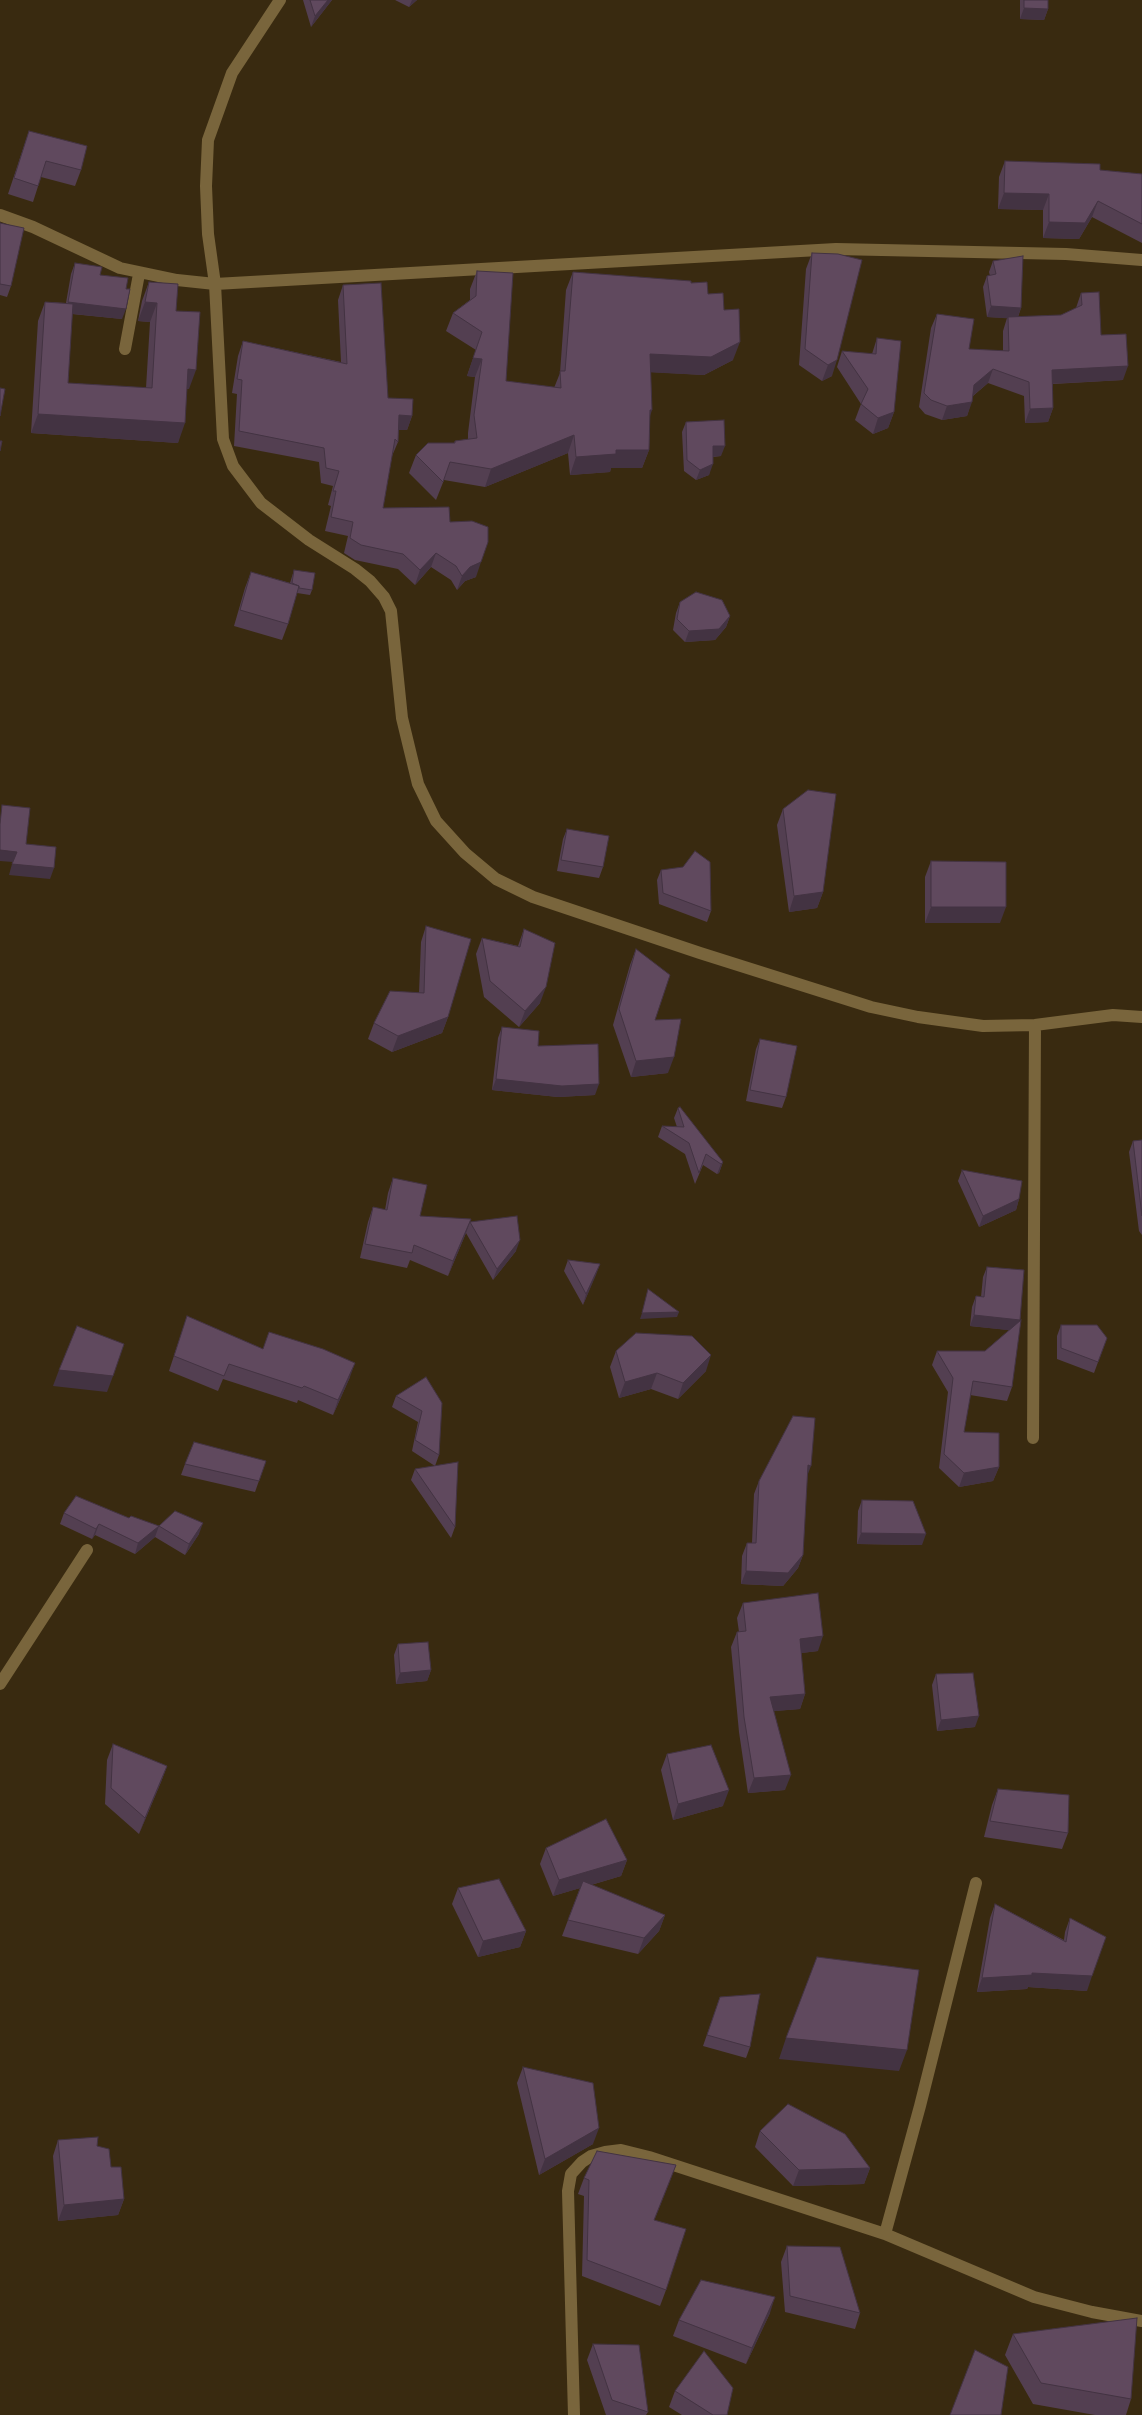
<!DOCTYPE html>
<style>
body{margin:0}
canvas{display:block;background:#392a10}
</style>
<canvas width="1142" height="2415"></canvas>
<script>
const ctx = document.querySelector('canvas').getContext('2d');
ctx.lineJoin = 'round';
const toPath = rows => new Path2D(rows.map(r => 'M' + r).join(''));
function stroke(path, color, width, dash) { ctx.strokeStyle = color; ctx.lineWidth = width; ctx.lineCap = dash ? 'butt' : 'round'; ctx.setLineDash(dash || []); ctx.stroke(path); }
function paint(path, color) { ctx.fillStyle = color; ctx.fill(path, 'evenodd'); }
const minor = toPath([
 [280,0,232,73,208,140,206,186,208,234,215,284,223,439,233,466,261,503,309,540,355,569,370,581,384,597,391,611,402,718,418,784,436,821,465,853,496,879,533,897,700,953,871,1007,918,1017,983,1026,1035,1025,1113,1015,1142,1017],
 [0,215,33,227,120,268,177,280,215,284,836,249,1066,254,1142,260],
 [125,349,139,274],
 [1033,1438,1035,1025],
 [0,1684,87,1550],
 [885,2234,920,2106,976,1883],
 [574,2415,568,2191,571,2174,582,2162,591,2156,605,2152,621,2150,649,2157,885,2234,1034,2297,1092,2312,1142,2321]
]);
const wall = toPath([
 [303,0,332,0,311,27],
 [395,0,417,0,409,7],
 [1020,0,1048,0,1048,9,1044,20,1020,19],
 [29,131,81,170,75,186,41,177,33,202,8,194],
 [1005,161,1142,174,1142,243,1092,217,1079,239,1043,238,1043,210,998,209,999,177],
 [0,223,11,286,7,297,0,295],
 [812,253,832,376,822,381,799,365,806,269],
 [993,261,1021,308,1018,317,1061,315,1076,308,1081,293,1123,380,1053,384,1053,408,1048,422,1025,423,1024,396,988,383,973,396,967,416,942,420,925,414,919,407,931,328,937,314,969,349,1003,351,1003,331,1007,318,987,317,983,287,987,276,990,276,989,272],
 [75,263,100,275,122,319,72,314,68,383,146,388,150,322,138,321,142,301,149,282,176,311,189,389,187,389,178,443,31,433,38,321,45,302,66,303,71,274],
 [477,271,506,381,554,388,560,373,566,290,573,272,691,283,708,294,724,310,733,360,704,375,651,372,649,450,642,468,611,468,610,472,570,475,568,453,485,487,444,480,436,500,409,473,416,455,454,443,455,441,468,439,468,433,475,377,467,376,476,350,446,331,453,313,470,300,470,289],
 [343,285,388,398,412,416,407,430,398,430,398,442,392,456,383,508,450,522,476,577,465,581,457,590,451,580,431,567,415,585,398,569,355,560,344,553,348,536,325,531,331,506,328,505,333,486,321,483,319,462,234,446,237,394,232,393,238,356,243,341,341,362,338,300],
 [877,338,894,412,888,428,873,434,855,420,861,404,837,367,842,351,872,354],
 [686,422,721,456,713,457,709,475,696,480,684,471,682,432],
 [294,570,312,590,310,595,297,593,288,624,282,640,234,626,245,588,251,572,290,583],
 [680,602,730,616,726,627,715,640,685,642,673,630,676,613],
 [783,809,823,892,817,908,789,912,777,825],
 [567,829,603,867,599,878,557,871,563,839],
 [931,861,1000,923,925,923,925,877],
 [661,870,711,911,707,922,659,904,657,880],
 [426,926,448,1017,442,1033,392,1052,368,1039,374,1023,419,993,421,942],
 [524,929,540,1003,519,1027,484,997,476,954,482,938,518,946],
 [636,949,655,1020,668,1073,631,1077,613,1025,630,965],
 [502,1027,538,1046,595,1095,558,1097,492,1090,498,1038],
 [760,1039,786,1097,782,1108,746,1101,756,1049],
 [678,1108,723,1162,719,1173,717,1174,703,1165,695,1184,685,1154,658,1137,662,1126,677,1127,674,1118],
 [1142,1140,1142,1235,1139,1231,1129,1152,1133,1141],
 [962,1170,1019,1199,1016,1210,979,1227,958,1181],
 [393,1178,420,1216,470,1222,516,1251,493,1280,466,1233,448,1276,410,1260,407,1268,360,1258,368,1222,373,1207,385,1210,388,1193],
 [568,1260,600,1264,583,1305,564,1271],
 [987,1267,1024,1270,1012,1387,1007,1401,970,1395,964,1432,999,1467,993,1481,959,1487,939,1468,948,1392,932,1365,937,1351,985,1351,1009,1330,970,1326,972,1307,976,1296,981,1297,983,1277],
 [187,1316,263,1349,350,1377,333,1415,298,1400,297,1403,223,1379,218,1391,169,1371],
 [1061,1325,1107,1338,1094,1373,1057,1359,1057,1336],
 [616,1351,706,1371,678,1399,651,1389,619,1398,610,1367],
 [426,1377,439,1455,435,1466,455,1527,451,1538,411,1480,415,1469,435,1466,412,1451,418,1422,392,1407,396,1396],
 [266,1461,255,1492,181,1475,185,1464],
 [807,1475,803,1555,798,1568,783,1586,741,1584,742,1556,747,1543,752,1543,754,1494,759,1481],
 [862,1500,922,1545,857,1544,858,1511],
 [64,1513,129,1518,159,1526,199,1534,185,1555,155,1537,135,1554,95,1535,92,1539,60,1524],
 [743,1603,818,1651,801,1653,805,1694,800,1709,773,1711,785,1790,748,1793,739,1732,731,1647,737,1632,739,1632,737,1618],
 [398,1644,431,1670,427,1681,396,1684,394,1655],
 [936,1674,975,1727,937,1731,932,1685],
 [113,1744,167,1766,161,1782,139,1834,105,1804,107,1760],
 [667,1754,723,1806,673,1820,661,1770],
 [998,1789,1068,1833,1062,1849,984,1837,992,1805],
 [546,1848,627,1860,621,1876,591,1885,665,1915,659,1931,638,1954,562,1936,580,1888,553,1896,540,1864],
 [458,1888,526,1931,520,1947,478,1957,452,1904],
 [995,1904,1064,1940,1065,1932,1070,1918,1087,1991,1028,1987,1027,1989,977,1992,990,1918],
 [720,1997,750,2047,746,2058,703,2046],
 [523,2067,593,2144,539,2175,517,2083],
 [760,2131,870,2168,864,2184,793,2186,755,2147],
 [58,2140,97,2146,111,2167,124,2199,118,2215,58,2221,53,2156],
 [676,2165,654,2220,666,2290,660,2306,582,2276,584,2196,578,2194,584,2178],
 [787,2246,860,2313,855,2329,785,2312,781,2262],
 [770,2313,746,2364,673,2336,679,2320],
 [1013,2334,1131,2399,1126,2415,1095,2415,1033,2404,1005,2355],
 [593,2344,648,2412,646,2415,606,2415,587,2360],
 [675,2391,727,2415,682,2415,669,2407]
]);
const shadedWall = toPath([
 [328,0,332,0,311,27,315,16],
 [412,0,417,0,409,7],
 [1024,8,1048,9,1044,20,1020,19],
 [1004,193,1049,194,1043,210,998,209],
 [1098,201,1092,217,1079,239,1043,238,1049,222],
 [68,302,126,309,122,319,64,313],
 [145,302,157,303,150,322,138,321],
 [991,306,1021,308,1017,319,987,317],
 [740,342,733,360,704,375,644,372,650,354],
 [473,358,482,359,475,377,467,376],
 [837,360,832,376,822,381,828,365],
 [1128,366,1123,380,1047,384,1052,370],
 [188,369,196,370,189,389,181,388],
 [993,369,988,383,969,399,974,385],
 [972,402,967,416,942,420,947,406],
 [1053,408,1048,422,1025,423,1030,409],
 [650,410,652,410,646,428],
 [894,412,888,428,873,434,878,418],
 [38,414,185,423,178,443,31,433],
 [399,415,412,416,407,430,393,430],
 [574,435,568,453,485,487,491,469],
 [713,446,725,446,721,456,709,457],
 [616,450,649,450,642,468,611,468,610,472,570,475,576,457],
 [713,464,709,475,696,480,700,470],
 [436,553,431,567,415,585,420,570],
 [481,562,476,577,465,581,457,590,462,576,470,567],
 [730,616,726,627,715,640,685,642,689,631],
 [0,850,17,852,13,862,0,861],
 [12,864,54,868,50,879,9,875],
 [823,892,817,908,789,912,794,896],
 [931,907,1006,907,1000,923,925,923],
 [546,987,540,1003,519,1027,525,1011],
 [448,1017,442,1033,392,1052,398,1036],
 [674,1057,668,1073,631,1077,636,1061],
 [496,1079,599,1084,595,1095,558,1097,492,1090],
 [723,1162,719,1173,717,1174,721,1164],
 [1019,1199,1016,1210,979,1227,983,1216],
 [471,1219,466,1233,448,1276,453,1261],
 [520,1240,516,1251,493,1280,497,1269],
 [600,1264,596,1275,583,1305,586,1294],
 [679,1312,677,1317,640,1319,642,1313],
 [974,1315,1020,1320,1016,1331,970,1326],
 [711,1355,706,1371,678,1399,683,1383],
 [355,1363,350,1377,333,1415,338,1400],
 [59,1370,113,1376,107,1392,53,1386],
 [657,1373,651,1389,619,1398,625,1382],
 [808,1465,811,1466,806,1479],
 [999,1467,993,1481,959,1487,964,1473],
 [203,1523,199,1534,185,1555,189,1544],
 [99,1524,95,1535,92,1539,96,1529],
 [159,1526,155,1537,135,1554,138,1543],
 [861,1533,926,1534,922,1545,857,1544],
 [803,1555,798,1568,783,1586,741,1584,746,1571],
 [823,1636,818,1651,794,1654,800,1639],
 [431,1670,427,1681,396,1684,400,1673],
 [805,1694,800,1709,764,1712,770,1697],
 [979,1716,975,1727,937,1731,941,1720],
 [167,1766,161,1782,139,1834,145,1818],
 [791,1775,785,1790,748,1793,754,1778],
 [729,1790,723,1806,673,1820,678,1804],
 [627,1860,621,1876,553,1896,559,1880],
 [665,1915,659,1931,638,1954,644,1938],
 [526,1931,520,1947,478,1957,483,1941],
 [1032,1973,1092,1976,1087,1991,1028,1987,1027,1989,977,1992,982,1978],
 [786,2038,907,2050,899,2071,779,2059],
 [599,2128,593,2144,539,2175,545,2159],
 [676,2165,670,2181,648,2236,654,2220],
 [870,2168,864,2184,793,2186,799,2170],
 [124,2199,118,2215,58,2221,64,2205],
 [775,2297,770,2313,746,2364,752,2348]
]);
const building = toPath([
 [310,0,328,0,315,16,310,0],
 [1024,0,1048,0,1048,9,1024,8,1024,0],
 [29,131,87,146,81,170,46,161,38,186,14,178,29,131],
 [1005,161,1100,164,1100,170,1142,174,1142,224,1098,201,1085,223,1049,222,1049,194,1004,193,1005,161],
 [0,223,24,228,11,286,0,284,0,223],
 [812,253,838,254,862,260,837,360,828,365,805,349,812,253],
 [1023,256,1021,308,991,306,987,276,996,274,993,261,1023,256],
 [75,263,102,267,100,275,128,278,126,289,130,289,126,309,68,302,75,263],
 [477,271,513,273,506,381,561,388,560,371,565,371,573,272,691,281,691,283,707,282,708,294,723,293,724,310,739,309,740,342,711,357,650,354,652,410,650,410,649,450,616,450,616,454,576,457,574,435,491,469,450,462,443,482,416,455,428,443,455,443,455,441,477,438,474,415,482,359,473,358,482,332,453,313,476,296,477,271],
 [149,282,178,284,176,311,200,312,196,370,188,369,185,423,38,414,45,302,73,304,68,383,152,388,157,303,145,302,149,282],
 [381,283,388,398,413,399,412,416,399,415,398,442,395,439,383,508,449,507,450,522,472,521,488,527,488,542,481,562,470,567,462,576,456,566,436,553,420,570,403,554,361,545,350,538,353,522,331,517,336,491,333,491,339,471,326,468,324,448,239,431,242,380,237,379,243,341,347,364,343,285,381,283],
 [1099,292,1101,335,1126,334,1128,366,1052,370,1053,408,1030,409,1029,382,993,369,974,385,972,402,947,406,931,400,924,393,937,314,974,319,969,349,1009,351,1008,317,1061,315,1082,305,1081,293,1099,292],
 [877,338,901,341,894,412,878,418,861,404,868,389,842,351,876,354,877,338],
 [0,388,5,389,0,416,0,388],
 [724,420,725,446,713,446,713,464,700,470,687,460,686,422,724,420],
 [0,441,2,441,0,451,0,441],
 [294,570,315,573,312,590,299,588,299,586,292,583,294,570],
 [251,572,299,586,288,624,240,610,251,572],
 [696,592,722,600,730,616,719,629,689,631,677,619,680,602,696,592],
 [808,790,836,794,823,892,794,896,783,809,808,790],
 [2,805,30,808,26,844,56,847,54,868,12,864,17,852,0,850,0,824,2,805],
 [567,829,609,836,603,867,561,860,567,829],
 [695,851,710,862,711,911,663,893,661,870,683,867,695,851],
 [931,861,1006,862,1006,907,931,907,931,861],
 [426,926,471,939,448,1017,398,1036,374,1023,390,991,424,993,426,926],
 [524,929,555,943,546,987,525,1011,490,981,482,938,520,947,524,929],
 [636,949,670,975,655,1020,681,1019,674,1057,636,1061,619,1009,636,949],
 [502,1027,539,1031,538,1046,598,1044,599,1084,562,1086,496,1079,502,1027],
 [760,1039,797,1046,786,1097,750,1090,760,1039],
 [680,1107,723,1162,721,1164,706,1154,699,1173,689,1143,662,1126,684,1127,678,1108,680,1107],
 [1142,1140,1142,1216,1133,1141,1142,1140],
 [962,1170,1022,1181,1019,1199,983,1216,962,1170],
 [393,1178,427,1185,420,1216,471,1219,453,1261,414,1245,412,1253,365,1244,373,1207,387,1210,393,1178],
 [517,1216,520,1240,497,1269,470,1222,517,1216],
 [568,1260,600,1264,586,1294,568,1260],
 [987,1267,1024,1270,1020,1320,974,1315,976,1296,984,1297,987,1267],
 [648,1289,679,1312,642,1313,648,1289],
 [187,1316,263,1349,269,1332,323,1349,355,1363,338,1400,304,1386,302,1388,229,1364,224,1376,174,1356,187,1316],
 [1021,1320,1012,1387,973,1381,964,1432,999,1433,999,1467,964,1473,944,1454,953,1378,937,1351,985,1351,1021,1320],
 [1061,1325,1097,1325,1107,1338,1098,1362,1061,1348,1061,1325],
 [77,1326,124,1344,113,1376,59,1370,77,1326],
 [636,1333,692,1336,711,1355,683,1383,657,1373,625,1382,616,1351,636,1333],
 [426,1377,442,1403,439,1455,415,1440,422,1411,396,1396,426,1377],
 [793,1416,815,1418,811,1466,808,1465,803,1555,788,1573,746,1571,747,1543,756,1543,759,1481,793,1416],
 [194,1442,266,1461,259,1481,185,1464,194,1442],
 [458,1462,455,1527,415,1469,458,1462],
 [76,1496,129,1518,131,1516,159,1526,138,1543,99,1524,96,1529,64,1513,76,1496],
 [862,1500,913,1501,926,1534,861,1533,862,1500],
 [175,1511,203,1523,189,1544,159,1526,175,1511],
 [818,1593,823,1636,800,1639,805,1694,770,1697,791,1775,754,1778,744,1717,737,1632,746,1631,743,1603,818,1593],
 [428,1642,431,1670,400,1673,398,1644,428,1642],
 [973,1673,979,1716,941,1720,936,1674,973,1673],
 [113,1744,167,1766,145,1818,111,1788,113,1744],
 [711,1745,729,1790,678,1804,667,1754,711,1745],
 [998,1789,1069,1795,1068,1833,990,1821,998,1789],
 [606,1819,627,1860,559,1880,546,1848,606,1819],
 [499,1879,526,1931,483,1941,458,1888,499,1879],
 [583,1881,665,1915,644,1938,568,1920,583,1881],
 [995,1904,1066,1942,1070,1918,1106,1937,1092,1976,1032,1973,1032,1975,982,1978,995,1904],
 [817,1957,919,1970,907,2050,786,2038,817,1957],
 [760,1994,750,2047,707,2035,720,1997,760,1994],
 [523,2067,593,2083,599,2128,545,2159,523,2067],
 [788,2104,845,2134,870,2168,799,2170,760,2131,788,2104],
 [98,2137,97,2146,109,2149,111,2167,121,2167,124,2199,64,2205,58,2140,98,2137],
 [597,2151,676,2165,654,2220,686,2229,666,2290,587,2260,589,2180,584,2178,597,2151],
 [787,2246,840,2247,860,2313,790,2296,787,2246],
 [701,2280,775,2297,752,2348,679,2320,701,2280],
 [1137,2318,1131,2399,1041,2383,1013,2334,1137,2318],
 [593,2344,639,2345,648,2412,612,2400,593,2344],
 [975,2350,1008,2367,1001,2415,950,2415,975,2350],
 [704,2351,733,2388,727,2415,713,2415,675,2391,704,2351]
]);
stroke(minor, '#79653c', 12);
paint(wall, '#533f51');
paint(shadedWall, '#433342');
paint(building, '#60495e');
stroke(building, '#433342', 1);
</script>
